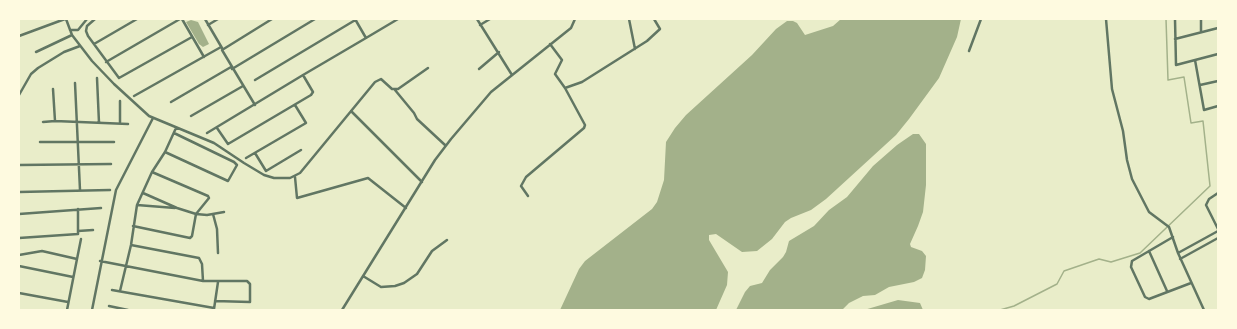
<!DOCTYPE html>
<style>
body{margin:0}
#map{position:relative;width:1237px;height:329px;overflow:hidden;background:#e9edc9;font-family:"Archivo Narrow",sans-serif}
canvas{display:block}
.frame{position:absolute;inset:0;border:20px solid #fefae0;pointer-events:none}
</style>
<div id="map">
<canvas width="1237" height="329"></canvas>
<div class="frame"></div>
</div>
<script>
const ctx = document.querySelector('canvas').getContext('2d');
ctx.lineJoin = 'round';
function paint(path, color) { ctx.fillStyle = color; ctx.fill(path, 'evenodd'); }
const toPath = rows => new Path2D(rows.map(r => 'M' + r).join(''));
function stroke(path, color, width, dash) { ctx.strokeStyle = color; ctx.lineWidth = width; ctx.lineCap = dash ? 'butt' : 'round'; ctx.setLineDash(dash || []); ctx.stroke(path); }
const water = toPath([
 [841,19,961,19,957,37,939,78,909,119,896,135,826,199,811,210,791,218,785,222,772,239,757,251,742,252,716,234,709,235,709,240,728,272,727,285,716,310,560,310,579,269,585,261,652,209,657,202,664,180,666,142,675,128,686,115,752,55,776,29,787,21,793,21,797,23,805,35,833,26],
 [191,20,198,22,209,44,203,47,199,44,186,22],
 [913,134,919,134,926,144,926,185,923,212,918,226,910,244,911,247,922,251,926,256,925,270,922,278,914,282,889,287,875,295,863,296,849,303,842,310,736,310,745,292,750,286,762,283,770,270,783,257,786,252,789,241,814,226,829,210,847,197,873,166,897,145],
 [898,300,920,303,923,310,864,310]
]);
const stream = toPath([
 [1000,310,1014,306,1057,284,1064,271,1099,259,1111,262,1140,253,1210,186,1203,121,1191,123,1184,77,1168,80,1166,19]
]);
const minor = toPath([
 [66,19,72,35,92,61,114,84,149,116,214,143,244,163,264,175,274,178,290,178,300,173,375,82,381,79,392,89,398,89,428,68],
 [95,19,87,26,86,31,88,36,119,78,192,37],
 [182,19,204,57],
 [205,19,222,48],
 [355,19,366,38,398,19],
 [477,19,512,75],
 [629,19,635,49],
 [1106,19,1112,89,1123,131,1127,160,1132,179,1149,212,1169,227,1178,253,1204,310],
 [1175,19,1176,65,1218,54],
 [1201,19,1201,32],
 [208,25,218,19],
 [480,25,490,19],
 [70,30,78,30,87,19],
 [19,36,65,19],
 [1175,39,1218,28],
 [94,44,137,19],
 [550,44,562,60,555,74,565,88,582,82,647,41,660,29,654,19],
 [969,51,981,19],
 [36,52,72,35],
 [1195,60,1204,110,1218,106],
 [106,62,180,19],
 [232,69,315,19],
 [479,69,499,52],
 [97,78,99,123],
 [255,80,357,19],
 [75,83,80,190],
 [1200,85,1218,81],
 [53,89,55,121],
 [395,90,414,113,417,119,445,145],
 [19,95,31,74,38,68,64,52,80,46],
 [134,96,221,47],
 [120,101,120,122],
 [171,102,231,67],
 [255,105,222,50,272,19],
 [351,111,422,182],
 [191,116,243,86],
 [43,122,55,121,128,124],
 [217,128,228,144,311,95,313,92,303,75,366,38],
 [207,133,303,75],
 [40,142,114,142],
 [165,152,228,181,237,165,234,162,174,133],
 [255,153,266,171,301,150],
 [246,158,306,123,295,105],
 [19,165,111,164],
 [295,177,297,198,368,178,406,208],
 [19,192,110,190],
 [143,193,177,208,196,214,207,215,224,212],
 [1218,193,1209,199,1206,205,1218,229],
 [528,196,521,186,526,177,584,128,585,125,565,88],
 [137,205,175,208],
 [19,214,101,208],
 [213,214,217,229,218,253],
 [133,226,190,238,192,236,196,214,209,198,208,196,152,172],
 [78,231,93,230],
 [1173,237,1132,261,1131,267,1145,297,1149,299,1191,283],
 [19,238,78,234,78,209],
 [131,245,199,258,202,264,203,281],
 [1149,251,1167,291],
 [1178,253,1218,231],
 [19,255,42,251,77,259,67,310],
 [77,259,81,239],
 [1180,259,1218,238],
 [100,261,203,281,247,281,250,284,250,302,215,301],
 [19,266,73,277],
 [363,276,381,287,395,286,404,283,417,274,432,251,447,240],
 [112,290,214,308],
 [120,291,131,245,137,205,152,172,165,152,176,128],
 [19,293,68,302],
 [109,306,128,310],
 [214,309,218,282],
 [92,310,116,190,153,118],
 [342,310,435,160,451,139,491,92,571,28,575,19]
]);
paint(water, '#a3b18a');
stroke(stream, '#a3b18a', 1.5);
stroke(minor, '#617663', 2.5);
</script>
